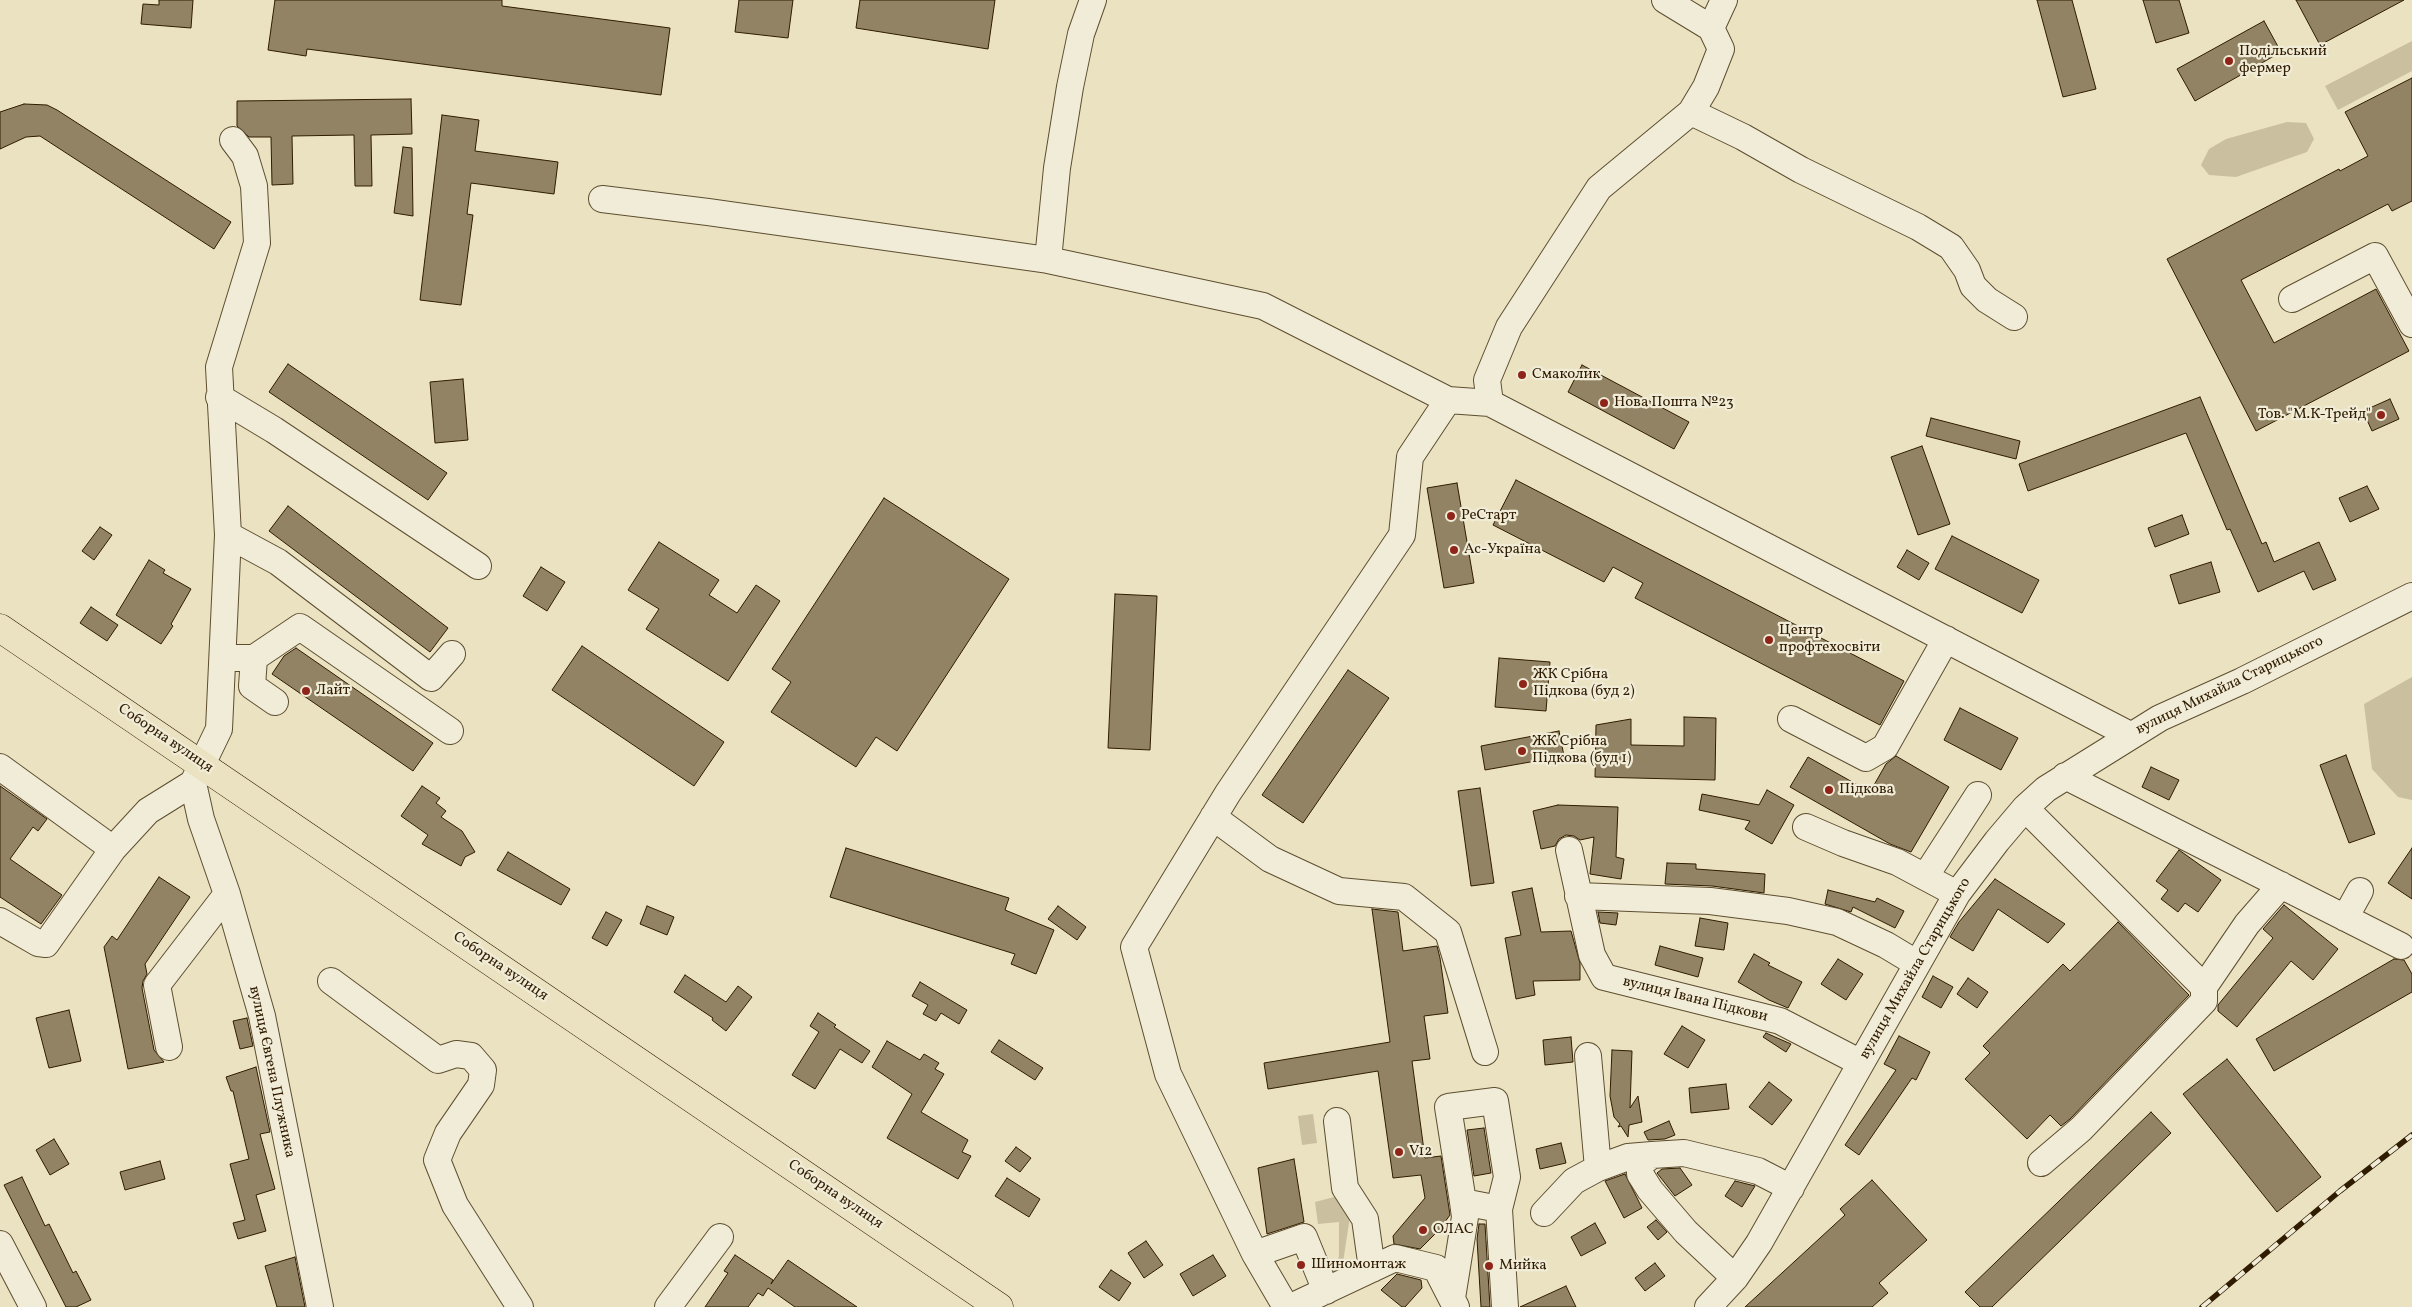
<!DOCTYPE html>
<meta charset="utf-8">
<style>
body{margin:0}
canvas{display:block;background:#eae2c1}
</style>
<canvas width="2412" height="1307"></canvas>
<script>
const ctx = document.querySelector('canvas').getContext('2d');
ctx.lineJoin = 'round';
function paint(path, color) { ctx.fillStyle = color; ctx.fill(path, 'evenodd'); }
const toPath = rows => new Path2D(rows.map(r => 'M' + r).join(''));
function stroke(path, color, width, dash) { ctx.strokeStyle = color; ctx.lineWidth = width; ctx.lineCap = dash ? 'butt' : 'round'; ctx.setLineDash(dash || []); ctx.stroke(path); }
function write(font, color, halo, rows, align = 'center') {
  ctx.font = font + ' Vollkorn,serif'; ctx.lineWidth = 4.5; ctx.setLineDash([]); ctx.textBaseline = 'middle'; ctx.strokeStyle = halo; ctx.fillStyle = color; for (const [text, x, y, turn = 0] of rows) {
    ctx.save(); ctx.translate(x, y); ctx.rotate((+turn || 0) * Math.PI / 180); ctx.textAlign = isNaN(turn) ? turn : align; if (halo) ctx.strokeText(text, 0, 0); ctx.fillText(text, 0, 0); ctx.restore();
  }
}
const green = toPath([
 [2412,41,2412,71,2338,110,2325,86],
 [2287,122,2306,123,2314,139,2307,152,2236,177,2209,175,2201,165,2209,149,2226,139],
 [2412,677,2412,800,2398,797,2372,769,2364,704],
 [1313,1114,1317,1143,1302,1145,1298,1116],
 [1334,1197,1351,1210,1342,1269,1329,1277,1335,1267,1339,1256,1339,1222,1318,1224,1315,1202]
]);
const building = toPath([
 [159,0,193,0,191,28,141,24,143,4,159,5,159,0],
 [275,0,502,0,502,6,670,28,661,95,307,49,306,56,268,50,275,0],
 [739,0,793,0,788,38,735,32,739,0],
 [860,0,995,0,988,49,856,28,860,0],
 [2037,0,2072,0,2096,89,2063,97,2037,0],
 [2143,0,2179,0,2189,33,2156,43,2143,0],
 [2296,0,2404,0,2320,45,2296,0],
 [2264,21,2281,52,2195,101,2177,69,2264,21],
 [2412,78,2412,201,2392,211,2388,204,2241,280,2274,343,2376,289,2409,351,2256,431,2167,259,2339,169,2340,171,2368,156,2345,112,2412,78],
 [411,99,412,134,371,135,372,186,355,186,354,135,292,136,293,184,272,185,271,137,249,137,237,126,237,101,411,99],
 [24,104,47,105,57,110,231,222,214,249,40,136,26,137,0,149,0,112,24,104],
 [442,115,479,120,475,151,558,162,554,194,471,183,467,214,473,215,461,305,420,300,442,115],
 [403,147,412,148,413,216,394,213,403,147],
 [288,364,447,473,428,500,269,392,288,364],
 [1582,365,1689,422,1674,449,1568,392,1582,365],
 [463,379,468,440,435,443,430,382,463,379],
 [2200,397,2262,544,2266,542,2274,562,2319,542,2336,580,2313,590,2304,571,2258,592,2230,529,2227,530,2186,433,2028,491,2019,464,2200,397],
 [2390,399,2399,419,2372,431,2363,411,2390,399],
 [1931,418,2020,441,2016,459,1926,436,1931,418],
 [1922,446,1950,524,1918,535,1891,457,1922,446],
 [1516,480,1904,681,1880,725,1635,598,1643,583,1613,567,1604,582,1493,525,1516,480],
 [1457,483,1474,583,1444,588,1427,488,1457,483],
 [2367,486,2379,509,2350,522,2339,498,2367,486],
 [884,498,1009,579,897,751,876,737,856,767,771,712,791,682,772,669,884,498],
 [288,506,448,628,430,652,269,531,288,506],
 [2182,515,2189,534,2155,547,2148,528,2182,515],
 [100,527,112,535,94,560,82,551,100,527],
 [1952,536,2039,580,2022,613,1935,569,1952,536],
 [659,542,719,580,709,595,737,613,756,585,780,601,728,681,646,629,659,609,628,590,659,542],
 [1907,550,1929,563,1919,580,1897,567,1907,550],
 [149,560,165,570,163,573,191,589,171,624,173,626,161,644,116,615,149,560],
 [2211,562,2220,592,2179,604,2170,575,2211,562],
 [541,567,565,582,547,611,523,596,541,567],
 [1115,594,1157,596,1150,750,1108,748,1115,594],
 [91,607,118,625,107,641,80,623,91,607],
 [582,646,724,742,694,786,552,690,582,646],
 [296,648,433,743,413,771,272,674,284,656,296,648],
 [1499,658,1550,662,1546,711,1495,707,1499,658],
 [1348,670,1389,698,1303,823,1262,795,1348,670],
 [1960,708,2018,738,2001,770,1944,740,1960,708],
 [1684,717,1716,718,1715,780,1595,777,1596,725,1631,719,1631,745,1684,746,1684,717],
 [1559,731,1564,756,1485,770,1481,746,1559,731],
 [2346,755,2375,834,2349,843,2320,765,2346,755],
 [1896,756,1949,787,1911,852,1890,844,1790,787,1808,757,1870,792,1886,764,1896,756],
 [2151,767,2179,780,2169,800,2142,787,2151,767],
 [0,786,47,819,38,831,33,827,10,859,62,895,41,924,0,897,0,786],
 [422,786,440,798,436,803,446,811,441,817,462,831,475,852,465,857,461,866,422,844,428,835,401,816,422,786],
 [1480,788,1494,883,1471,886,1458,791,1480,788],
 [1767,790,1794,805,1772,844,1745,829,1750,821,1699,810,1702,794,1759,805,1767,790],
 [1558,805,1618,807,1616,857,1624,859,1621,879,1590,874,1594,837,1580,840,1574,836,1566,835,1559,839,1555,846,1541,849,1533,811,1558,805],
 [846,848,1009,898,1005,910,1054,930,1036,974,1011,964,1015,954,830,897,846,848],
 [2412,848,2412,899,2388,883,2412,848],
 [2179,850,2221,880,2198,912,2185,903,2178,912,2161,899,2168,890,2156,881,2179,850],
 [508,852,570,889,561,905,497,870,508,852],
 [1667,863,1696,864,1696,869,1765,874,1764,893,1712,886,1665,884,1667,863],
 [159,877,190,897,145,964,147,974,143,981,142,988,154,1050,164,1062,128,1069,104,947,112,936,117,940,159,877],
 [1995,879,2065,924,2048,943,1998,909,1973,951,1950,937,1959,922,1995,879],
 [1532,888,1541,932,1571,931,1580,963,1580,980,1533,981,1535,995,1516,999,1505,938,1521,935,1512,892,1532,888],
 [1828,890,1875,902,1877,898,1904,911,1895,928,1853,907,1851,912,1825,904,1828,890],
 [2284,905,2338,949,2313,980,2291,961,2237,1027,2218,1011,2218,1005,2273,938,2263,929,2284,905],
 [647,906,674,917,667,935,640,924,647,906],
 [1058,906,1086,927,1077,940,1048,919,1058,906],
 [1372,909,1398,912,1403,951,1437,946,1440,958,1448,1013,1424,1016,1430,1059,1412,1061,1425,1158,1441,1156,1450,1215,1439,1230,1420,1249,1394,1244,1393,1236,1425,1198,1421,1175,1393,1178,1378,1071,1268,1089,1264,1063,1390,1042,1372,909],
 [606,912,622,920,607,946,592,938,606,912],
 [1598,912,1618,913,1616,925,1600,923,1598,912],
 [1700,918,1728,923,1724,950,1695,946,1700,918],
 [2118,922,2189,995,2070,1119,2061,1126,2050,1115,2027,1139,1965,1079,1990,1053,1983,1046,2063,964,2070,971,2118,922],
 [1660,946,1703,958,1698,977,1655,965,1660,946],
 [1754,954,1770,963,1768,965,1802,982,1788,1008,1769,1000,1738,982,1754,954],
 [1838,959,1863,974,1846,1000,1821,984,1838,959],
 [2394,959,2404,960,2412,974,2412,992,2274,1071,2256,1039,2394,959],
 [685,975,726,1002,738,986,752,997,726,1031,712,1020,713,1018,674,992,685,975],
 [1933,976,1953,987,1941,1008,1922,997,1933,976],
 [1968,978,1988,992,1977,1008,1957,994,1968,978],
 [920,982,967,1010,959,1024,941,1013,936,1021,923,1014,928,1005,912,996,920,982],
 [69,1010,81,1061,49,1068,36,1018,69,1010],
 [818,1013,836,1025,834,1027,870,1051,862,1063,840,1049,815,1089,792,1075,819,1032,810,1026,818,1013],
 [247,1018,253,1046,240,1049,233,1021,247,1018],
 [1682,1026,1705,1040,1688,1068,1664,1054,1682,1026],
 [1766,1033,1791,1044,1786,1052,1763,1037,1766,1033],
 [1899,1036,1930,1052,1916,1080,1912,1078,1859,1155,1845,1145,1896,1070,1884,1064,1899,1036],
 [1571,1037,1573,1062,1545,1065,1543,1040,1571,1037],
 [999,1040,1043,1068,1035,1080,991,1052,999,1040],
 [887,1041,920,1060,924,1054,939,1063,935,1069,944,1074,921,1112,968,1140,962,1152,971,1156,958,1179,887,1138,912,1094,872,1067,887,1041],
 [1612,1050,1632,1051,1630,1108,1638,1096,1642,1122,1629,1125,1628,1137,1621,1126,1618,1127,1620,1124,1614,1117,1610,1096,1612,1050],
 [2227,1059,2321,1177,2277,1212,2183,1094,2227,1059],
 [256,1067,270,1132,260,1134,275,1189,256,1195,266,1231,238,1239,233,1223,245,1220,230,1164,249,1159,233,1091,231,1091,226,1077,256,1067],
 [1769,1082,1792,1100,1772,1125,1749,1107,1769,1082],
 [1726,1084,1729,1109,1691,1113,1689,1088,1726,1084],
 [2151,1112,2171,1133,1992,1307,1980,1307,1965,1292,2151,1112],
 [1669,1121,1675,1135,1665,1139,1648,1140,1644,1132,1669,1121],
 [1484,1128,1491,1173,1474,1176,1467,1130,1484,1128],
 [54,1139,69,1164,50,1175,36,1150,54,1139],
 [1561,1143,1566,1163,1540,1169,1536,1149,1561,1143],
 [1016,1147,1031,1158,1020,1172,1005,1161,1016,1147],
 [1294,1159,1304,1222,1267,1234,1258,1168,1294,1159],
 [160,1161,165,1179,125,1190,120,1172,160,1161],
 [1680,1168,1692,1185,1675,1196,1657,1173,1662,1169,1680,1168],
 [1625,1174,1642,1208,1624,1218,1605,1181,1625,1174],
 [22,1177,45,1226,49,1224,73,1273,76,1271,91,1300,76,1307,66,1307,4,1185,22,1177],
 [1007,1178,1040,1199,1029,1217,995,1196,1007,1178],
 [1872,1180,1927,1240,1879,1283,1888,1293,1872,1307,1745,1307,1845,1215,1840,1209,1872,1180],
 [1735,1181,1755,1186,1742,1207,1725,1196,1735,1181],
 [1656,1220,1667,1232,1658,1240,1647,1227,1656,1220],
 [1595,1223,1606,1243,1581,1256,1571,1237,1595,1223],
 [1479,1224,1485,1224,1490,1307,1481,1307,1477,1239,1479,1224],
 [1146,1241,1163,1265,1144,1278,1128,1253,1146,1241],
 [735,1255,773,1280,771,1284,788,1260,857,1307,795,1307,768,1288,763,1296,758,1293,748,1307,705,1307,728,1273,724,1271,735,1255],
 [1213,1255,1226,1276,1193,1296,1180,1274,1213,1255],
 [295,1257,305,1307,277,1307,265,1266,295,1257],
 [1655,1263,1665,1276,1645,1291,1635,1278,1655,1263],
 [1111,1270,1131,1283,1119,1301,1099,1287,1111,1270],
 [1397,1274,1421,1280,1422,1288,1405,1307,1402,1307,1381,1290,1397,1274],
 [1566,1286,1576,1307,1520,1307,1566,1286]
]);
const minor = toPath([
 [1711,28,1724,0],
 [1691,112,1743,137,1801,170,1918,227,1951,247,1967,270,1973,286,1987,300,2014,317],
 [602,199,708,212,1048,260,1263,306,1448,400,1490,403,2130,735],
 [1048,260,1057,168,1070,87,1081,34,1093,0],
 [2292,299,2375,256,2412,324],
 [219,397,274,430,478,566],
 [1490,403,1487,380,1509,327,1599,188,1691,112,1706,87,1721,49,1711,28,1665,0],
 [228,535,278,562,431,678,452,654],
 [223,658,254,658,300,627,450,731],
 [254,658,252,686,275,702],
 [1791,719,1866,758,1885,747,1946,639],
 [0,767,113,849],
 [2065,776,2401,946],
 [193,783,201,819,227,894,262,1016,320,1307],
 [2025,808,2204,987],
 [1213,817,1270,859,1339,891,1404,897,1448,932,1485,1052],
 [1806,827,1843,843,1897,862,1957,894],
 [1569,850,1592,955,1604,977,1780,1021,1861,1063],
 [1925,877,1978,795],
 [1578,896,1710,901,1788,911,1837,922,1886,945,1916,963],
 [2345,918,2360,891],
 [0,921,38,943,46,944,113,849,148,811,193,783,219,729,228,535,219,367,257,243,254,186,245,156,233,140],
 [331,981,438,1060,456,1054,471,1056,483,1070,481,1085,448,1133,437,1160,455,1205,520,1307],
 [169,1047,157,985,227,894],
 [1588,1056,1598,1168],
 [1337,1121,1345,1188,1365,1219,1372,1269],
 [2041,1163,2081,1129,2204,1001,2204,987,2247,924,2281,885],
 [1499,1209,1463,1202,1448,1107,1495,1101,1507,1177,1499,1209,1505,1307],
 [1544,1213,1574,1181,1598,1168,1628,1157,1652,1155],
 [0,1244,33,1307],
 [1255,1254,1304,1237,1326,1291],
 [1735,1278,1686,1232,1650,1190,1640,1174,1640,1164,1652,1155,1684,1153,1758,1171,1791,1188],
 [1452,1298,1465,1217,1463,1202],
 [668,1307,720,1237],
 [1286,1307,1255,1254,1168,1074,1134,947,1228,793,1402,535,1410,457,1448,400],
 [1291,1307,1395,1258,1436,1268,1456,1307],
 [1708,1307,1735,1278,1759,1243,1957,894,1997,841,2025,808,2046,789,2160,718,2242,681,2412,596]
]);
const major = toPath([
 [0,628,999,1307]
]);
const rail = toPath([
 [2202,1307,2340,1191,2412,1135]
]);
const markers = [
 [2229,61,5,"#8f2418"],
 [1522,375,5,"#8f2418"],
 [1604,403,5,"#8f2418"],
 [2381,415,5,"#8f2418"],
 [1451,516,5,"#8f2418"],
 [1454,550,5,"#8f2418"],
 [1769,640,5,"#8f2418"],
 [1523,684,5,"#8f2418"],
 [306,691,5,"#8f2418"],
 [1522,751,5,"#8f2418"],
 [1829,790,5,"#8f2418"],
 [1399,1152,5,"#8f2418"],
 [1423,1230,5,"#8f2418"],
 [1301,1265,5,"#8f2418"],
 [1489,1266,5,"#8f2418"]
];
const poiNames = [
 ["Подільський",2239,52],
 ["фермер",2239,69],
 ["Смаколик",1532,375],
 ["Нова Пошта №23",1614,403],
 ["Тов. \"М.К-Трейд\"",2371,415,"right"],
 ["РеСтарт",1461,516],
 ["Ас-Україна",1464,550],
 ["Центр",1779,631],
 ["профтехосвіти",1779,648],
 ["ЖК Срібна",1533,675],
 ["Підкова (буд 2)",1533,692],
 ["Лайт",316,691],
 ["ЖК Срібна",1532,742],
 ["Підкова (буд 1)",1532,759],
 ["Підкова",1839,790],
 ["V12",1409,1152],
 ["ОЛАС",1433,1230],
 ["Шиномонтаж",1311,1265],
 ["Мийка",1499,1266]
];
const streetNames = [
 ["вулиця Михайла Старицького",2230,686,-26],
 ["Соборна вулиця",165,739,34],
 ["Соборна вулиця",500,967,34],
 ["вулиця Михайла Старицького",1916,969,-60],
 ["вулиця Івана Підкови",1695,1000,14],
 ["вулиця Євгена Плужника",271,1072,78],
 ["Соборна вулиця",835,1195,34]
];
paint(green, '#cac0a0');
paint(building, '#918364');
stroke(building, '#301c00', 1);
stroke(minor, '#5e4e30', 28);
stroke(major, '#301c00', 29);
stroke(minor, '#f1ecd7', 26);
stroke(major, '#eae2c1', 28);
stroke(rail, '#301c00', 5.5);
stroke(rail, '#f1ecd7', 4, [11]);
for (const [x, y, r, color] of markers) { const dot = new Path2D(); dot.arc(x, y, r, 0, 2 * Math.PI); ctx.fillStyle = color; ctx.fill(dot); stroke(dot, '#f1ecd7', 2); }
write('15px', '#301c00', '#f1ecd7', poiNames, 'left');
write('15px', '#301c00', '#f1ecd7', streetNames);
</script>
